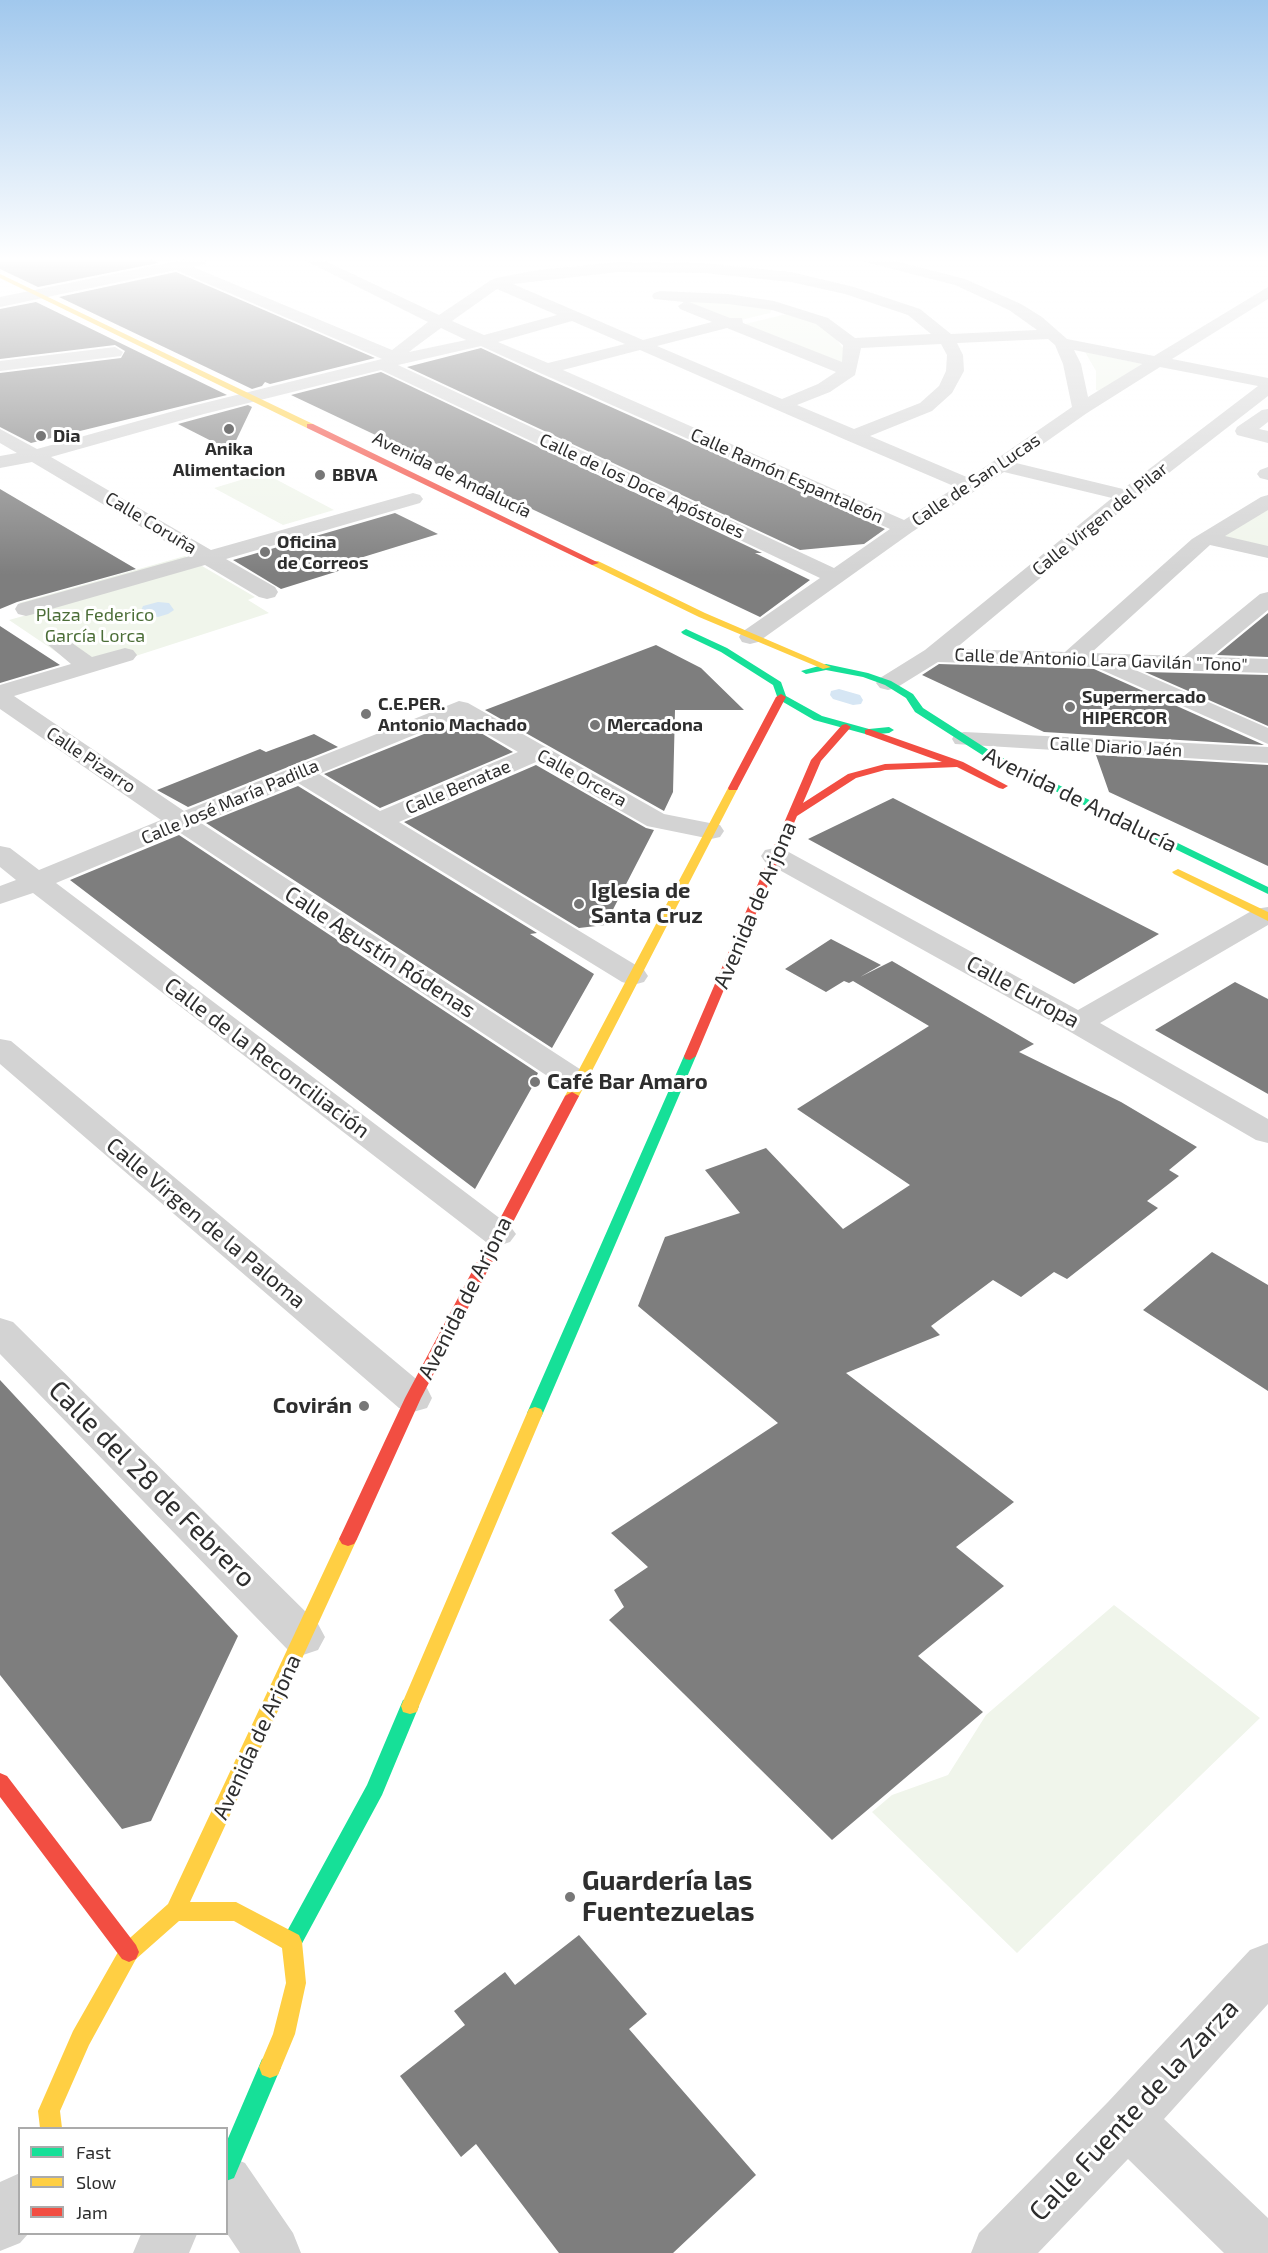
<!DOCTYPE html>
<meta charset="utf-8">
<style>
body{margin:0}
#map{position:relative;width:1268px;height:2253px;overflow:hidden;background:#fff;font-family:"Exo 2",sans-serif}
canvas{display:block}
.legend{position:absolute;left:18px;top:2127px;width:210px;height:108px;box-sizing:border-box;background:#fff;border:2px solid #ababab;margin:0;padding:8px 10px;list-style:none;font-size:18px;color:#2e2e2e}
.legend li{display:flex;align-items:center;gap:12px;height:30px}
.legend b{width:30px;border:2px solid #ababab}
</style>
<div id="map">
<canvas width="1268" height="2253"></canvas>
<ul class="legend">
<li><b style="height:8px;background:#16e098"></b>Fast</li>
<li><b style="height:8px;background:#ffcf43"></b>Slow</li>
<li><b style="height:8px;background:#f24e42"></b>Jam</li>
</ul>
</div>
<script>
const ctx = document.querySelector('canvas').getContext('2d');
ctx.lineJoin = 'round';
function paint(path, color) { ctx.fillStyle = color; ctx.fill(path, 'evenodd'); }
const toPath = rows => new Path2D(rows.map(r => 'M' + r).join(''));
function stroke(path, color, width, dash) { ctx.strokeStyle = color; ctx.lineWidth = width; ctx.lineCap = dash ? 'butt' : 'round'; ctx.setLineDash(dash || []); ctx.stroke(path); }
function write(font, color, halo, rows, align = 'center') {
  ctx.font = font + ' "Exo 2",sans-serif'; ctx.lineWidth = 6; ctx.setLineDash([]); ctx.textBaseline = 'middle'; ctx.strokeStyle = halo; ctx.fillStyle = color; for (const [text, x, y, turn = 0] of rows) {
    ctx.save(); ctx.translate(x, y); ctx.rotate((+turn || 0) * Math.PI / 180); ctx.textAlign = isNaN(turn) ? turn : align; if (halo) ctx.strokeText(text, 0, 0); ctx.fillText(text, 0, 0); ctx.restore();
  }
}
const green = toPath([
 [688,298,772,309,770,313,729,323,675,299],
 [791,313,815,323,834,336,845,351,843,369,741,328,745,324],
 [1085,352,1142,364,1099,391,1096,390,1096,371],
 [264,473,334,510,283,525,214,488],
 [1268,506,1268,549,1221,537],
 [185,556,255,597,248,600,269,613,86,672,9,620,34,613,19,603],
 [1114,1605,1260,1718,1017,1953,872,1812,892,1795,948,1775,986,1715]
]);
const water = toPath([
 [158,602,169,603,174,610,168,614,158,617,140,613,143,606],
 [839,689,860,695,863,700,861,704,853,705,833,699,830,695,831,691]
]);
const building = toPath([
 [0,259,151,259,158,263,38,287,0,269],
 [176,272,375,358,270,384,265,382,262,386,252,389,59,297],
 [36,302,227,395,31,443,0,427,0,373,121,358,125,351,115,345,0,359,0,309],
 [481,348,539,375,885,529,864,544,800,550,407,367],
 [381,372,762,553,755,553,810,580,760,617,291,395],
 [248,405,252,407,231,451,178,424],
 [0,489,136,569,17,602,0,609],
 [395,513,438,534,360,558,367,562,281,589,233,560],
 [1268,613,1268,657,1217,655],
 [0,626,60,665,0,683],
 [656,645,701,668,744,710,675,710,673,792,664,811,485,710],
 [939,664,1094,669,1264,745,1044,732,922,675],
 [1145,672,1268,675,1268,726],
 [459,720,513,752,380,808,324,774],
 [314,734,338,747,188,807,157,790,260,749,266,752],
 [1096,755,1268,765,1268,866,1109,792],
 [536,765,646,828,654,830,605,925,579,928,404,822],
 [298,786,537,933,530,934,594,974,552,1048,206,823],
 [893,798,1159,934,1074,984,808,839],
 [179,835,538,1073,534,1081,535,1082,475,1189,70,880],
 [831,939,881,965,860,977,892,961,1034,1044,1019,1052,1121,1102,1197,1147,1169,1170,1179,1176,1147,1201,1158,1208,1067,1279,1054,1272,1021,1297,993,1280,931,1326,940,1335,846,1373,1014,1502,956,1547,1004,1586,918,1656,983,1712,832,1840,609,1620,624,1607,614,1590,648,1567,611,1533,778,1423,638,1306,665,1237,740,1213,705,1170,766,1148,843,1229,910,1185,797,1109,929,1026,853,981,849,983,844,981,826,992,785,969],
 [1235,982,1268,999,1268,1094,1155,1030],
 [1212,1252,1268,1285,1268,1391,1143,1310],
 [0,1380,238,1636,151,1821,122,1829,0,1675],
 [579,1935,647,2014,629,2029,756,2175,673,2253,559,2253,476,2144,461,2157,400,2076,465,2025,454,2011,505,1972,515,1985]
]);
const street = toPath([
 [187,259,206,259,205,264,193,267,392,350,428,322,302,259,321,259,439,315,491,280,496,278,538,270,618,262,704,263,791,272,854,287,920,309,951,334,1037,330,1009,310,955,285,865,262,863,259,888,259,965,279,1021,304,1042,317,1067,339,1154,356,1268,287,1268,299,1172,359,1268,378,1268,396,1134,500,955,649,1065,652,1192,539,1261,497,1268,495,1268,510,1225,536,1268,546,1268,558,1210,545,1091,653,1184,656,1260,594,1268,592,1268,610,1211,657,1268,659,1268,673,1133,669,1268,728,1268,744,1095,667,938,662,896,688,888,690,880,688,876,683,880,678,925,650,1112,498,1004,472,912,532,758,642,750,644,742,642,739,637,742,632,820,578,381,370,204,414,51,457,211,550,413,493,420,495,423,499,420,503,226,559,275,587,278,592,275,597,267,599,259,597,205,565,34,614,26,616,18,614,15,609,18,604,190,556,32,462,0,468,0,456,17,453,0,443,0,429,37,449,192,406,382,359,176,270,0,307,0,297,187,259],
 [618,272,704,273,791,282,845,294,908,315,931,334,855,338,828,318,774,301,728,294,660,291,654,293,652,296,654,299,684,302,678,306,680,309,712,322,643,340,513,284,618,272],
 [497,289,557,315,484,335,452,321,497,289],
 [689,302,728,304,772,310,816,324,843,345,842,362,743,323,742,318,730,318,689,302],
 [572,321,625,344,548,363,498,342,572,321],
 [441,328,466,340,409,352,414,348,441,328],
 [727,328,836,372,818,384,782,399,657,346,727,328],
 [1048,339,1055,345,1063,364,1072,407,969,478,870,436,932,411,952,393,964,371,963,355,957,343,1048,339],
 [941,344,947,355,946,371,939,386,920,403,854,429,797,405,830,392,855,375,861,348,941,344],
 [481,346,540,373,890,529,834,568,398,365,481,346],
 [640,350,846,440,956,487,904,520,563,370,640,350],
 [1074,350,1142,364,1088,397,1081,364,1074,350],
 [1160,367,1258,386,1123,489,1016,463,1087,413,1160,367],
 [115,347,123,352,121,356,0,371,0,361,115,347],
 [1268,409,1268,422,1259,429,1268,431,1268,443,1237,435,1235,431,1237,427,1262,410,1268,409],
 [1268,467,1268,480,1260,478,1257,474,1260,470,1268,467],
 [57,636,65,638,92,657,125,648,133,650,137,655,133,660,14,696,184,811,459,701,468,703,664,814,720,825,724,831,720,837,711,839,647,826,536,762,399,822,644,970,648,976,644,982,633,985,622,982,298,783,201,823,589,1075,594,1082,589,1089,578,1092,567,1089,179,832,56,883,510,1226,516,1234,510,1242,498,1246,486,1242,33,893,0,904,0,886,16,880,0,867,0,846,10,848,39,870,161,820,0,709,0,685,71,664,46,643,49,638,57,636],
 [458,717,518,752,380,811,319,774,458,717],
 [964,732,1268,747,1268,763,955,744,952,739,955,734,964,732],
 [775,848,785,850,1078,1010,1255,909,1268,907,1268,925,1100,1023,1268,1119,1268,1143,1256,1140,1067,1030,765,862,761,856,765,850,775,848],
 [0,1039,11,1041,427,1388,432,1398,427,1408,413,1412,399,1408,0,1064,0,1039],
 [0,1318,13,1322,318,1624,325,1637,318,1650,303,1655,288,1650,0,1354,0,1318],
 [1268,1943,1268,2004,1164,2119,1268,2218,1268,2253,1224,2253,1128,2159,1038,2253,971,2253,979,2233,1108,2102,1250,1950,1268,1943],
 [226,2155,245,2163,293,2233,301,2253,240,2253,226,2232,226,2155],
 [20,2173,20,2234,28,2234,20,2243,0,2251,0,2182,20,2173],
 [141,2234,197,2234,189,2253,133,2253,141,2234]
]);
const fast = toPath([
 [686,629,727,648,781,682,786,696,822,716,869,729,889,727,894,730,889,733,869,735,814,720,778,699,773,685,721,652,683,634,681,632,686,629],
 [826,664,868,673,891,681,913,694,923,708,995,754,1268,887,1268,894,987,758,915,712,906,698,885,685,863,677,826,670,806,674,801,671,826,664],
 [690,1052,696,1056,543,1413,541,1417,535,1419,529,1417,527,1413,684,1056,690,1052],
 [410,1698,417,1700,419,1706,382,1795,299,1949,292,1952,285,1949,282,1942,285,1935,367,1785,403,1700,410,1698],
 [270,2056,278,2059,281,2067,234,2178,226,2181,226,2143,262,2059,270,2056]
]);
const slow = toPath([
 [0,274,313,424,314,426,307,428,0,278,0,274],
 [592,561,598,561,705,613,831,667,823,669,699,617,592,565,592,561],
 [733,785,738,788,579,1096,577,1099,567,1099,565,1096,728,788,733,785],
 [1178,869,1268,912,1268,921,1174,874,1172,872,1178,869],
 [535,1407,541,1409,543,1413,419,1706,417,1712,410,1714,403,1712,401,1706,527,1413,529,1409,535,1407],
 [348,1532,354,1534,357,1539,190,1902,236,1902,299,1935,302,1942,306,1983,295,2034,278,2075,270,2078,262,2075,259,2067,273,2034,286,1983,282,1948,234,1921,179,1921,136,1959,89,2045,60,2111,62,2128,40,2128,38,2111,73,2031,122,1945,168,1904,339,1539,342,1534,348,1532]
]);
const jam = toPath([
 [307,424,313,424,599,563,592,565,307,428,307,424],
 [781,694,786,697,738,788,737,790,729,790,728,788,776,697,781,694],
 [846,724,851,727,821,761,803,803,848,774,885,764,942,762,865,734,865,730,869,729,963,762,1008,786,1003,789,999,788,957,767,885,770,856,778,797,816,696,1056,690,1060,685,1059,684,1056,811,760,842,725,846,724],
 [572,1092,579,1096,421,1398,357,1539,354,1544,348,1546,342,1544,339,1539,405,1398,565,1096,572,1092],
 [0,1773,7,1776,136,1945,139,1952,136,1959,129,1962,122,1959,0,1797,0,1773]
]);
const markers = [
 [229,429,6,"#777"],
 [41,436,6,"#777"],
 [320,475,6,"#777"],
 [265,552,6,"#777"],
 [1070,707,6,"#777"],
 [366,714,6,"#777"],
 [595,725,6,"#777"],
 [579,904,6,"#777"],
 [535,1082,6,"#777"],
 [364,1406,6,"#777"],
 [570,1897,6,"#777"]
];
const farPoinames = [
 ["Dia",53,436],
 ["Anika",229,449,"center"],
 ["Alimentacion",229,470,"center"],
 ["BBVA",332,475],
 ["Oficina",277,542],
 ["de Correos",277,563],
 ["Supermercado",1082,697],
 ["HIPERCOR",1082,718],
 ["C.E.PER.",378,704],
 ["Antonio Machado",378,725],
 ["Mercadona",607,725]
];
const farStreetnames = [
 ["Avenida de Andalucía",452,475,26],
 ["Calle Ramón Espantaleón",787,476,24],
 ["Calle de San Lucas",976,480,-34],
 ["Calle de los Doce Apóstoles",642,486,25],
 ["Calle Virgen del Pilar",1100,519,-39],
 ["Calle Coruña",151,523,31],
 ["Calle de Antonio Lara Gavilán \"Tono\"",1101,660,2],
 ["Calle Diario Jaén",1116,747,3],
 ["Calle Pizarro",91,760,34],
 ["Calle Orcera",582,778,29],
 ["Calle Benatae",458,787,-23],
 ["Calle José María Padilla",230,802,-23]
];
const farParknames = [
 ["Plaza Federico",95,615],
 ["García Lorca",95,636]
];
const streetNames = [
 ["Avenida de Andalucía",1080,800,26],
 ["Avenida de Arjona",755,905,-67],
 ["Calle Agustín Ródenas",380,952,33],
 ["Calle Europa",1023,992,29],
 ["Calle de la Reconciliación",267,1058,37],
 ["Calle Virgen de la Paloma",206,1223,40],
 ["Avenida de Arjona",465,1298,-63],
 ["Avenida de Arjona",257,1737,-65]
];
const poiNames = [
 ["Iglesia de",591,891],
 ["Santa Cruz",591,916],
 ["Café Bar Amaro",547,1082],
 ["Covirán",352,1406,"right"]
];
const nearStreetnames = [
 ["Calle del 28 de Febrero",152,1484,45],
 ["Calle Fuente de la Zarza",1134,2110,-47]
];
const nearPoinames = [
 ["Guardería las",582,1881],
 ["Fuentezuelas",582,1912]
];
paint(green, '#f0f5eb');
paint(water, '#d6e6f4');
paint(building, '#7e7e7e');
paint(street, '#d3d3d3');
paint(fast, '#16e098');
paint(slow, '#ffcf43');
paint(jam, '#f24e42');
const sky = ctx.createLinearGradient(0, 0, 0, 575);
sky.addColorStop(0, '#a1c8ed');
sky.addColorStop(0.45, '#fff');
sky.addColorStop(1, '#ffffff00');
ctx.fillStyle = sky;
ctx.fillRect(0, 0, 1268, 575);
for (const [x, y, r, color] of markers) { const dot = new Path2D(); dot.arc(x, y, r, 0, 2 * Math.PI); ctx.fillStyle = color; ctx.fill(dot); stroke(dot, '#fff', 2); }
write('bold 18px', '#2e2e2e', '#fff', farPoinames, 'left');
write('18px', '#2e2e2e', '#fff', farStreetnames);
write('18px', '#4c6e38', '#fff', farParknames);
write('22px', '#2e2e2e', '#fff', streetNames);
write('bold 22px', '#2e2e2e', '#fff', poiNames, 'left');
write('27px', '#2e2e2e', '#fff', nearStreetnames);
write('bold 27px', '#2e2e2e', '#fff', nearPoinames, 'left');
</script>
